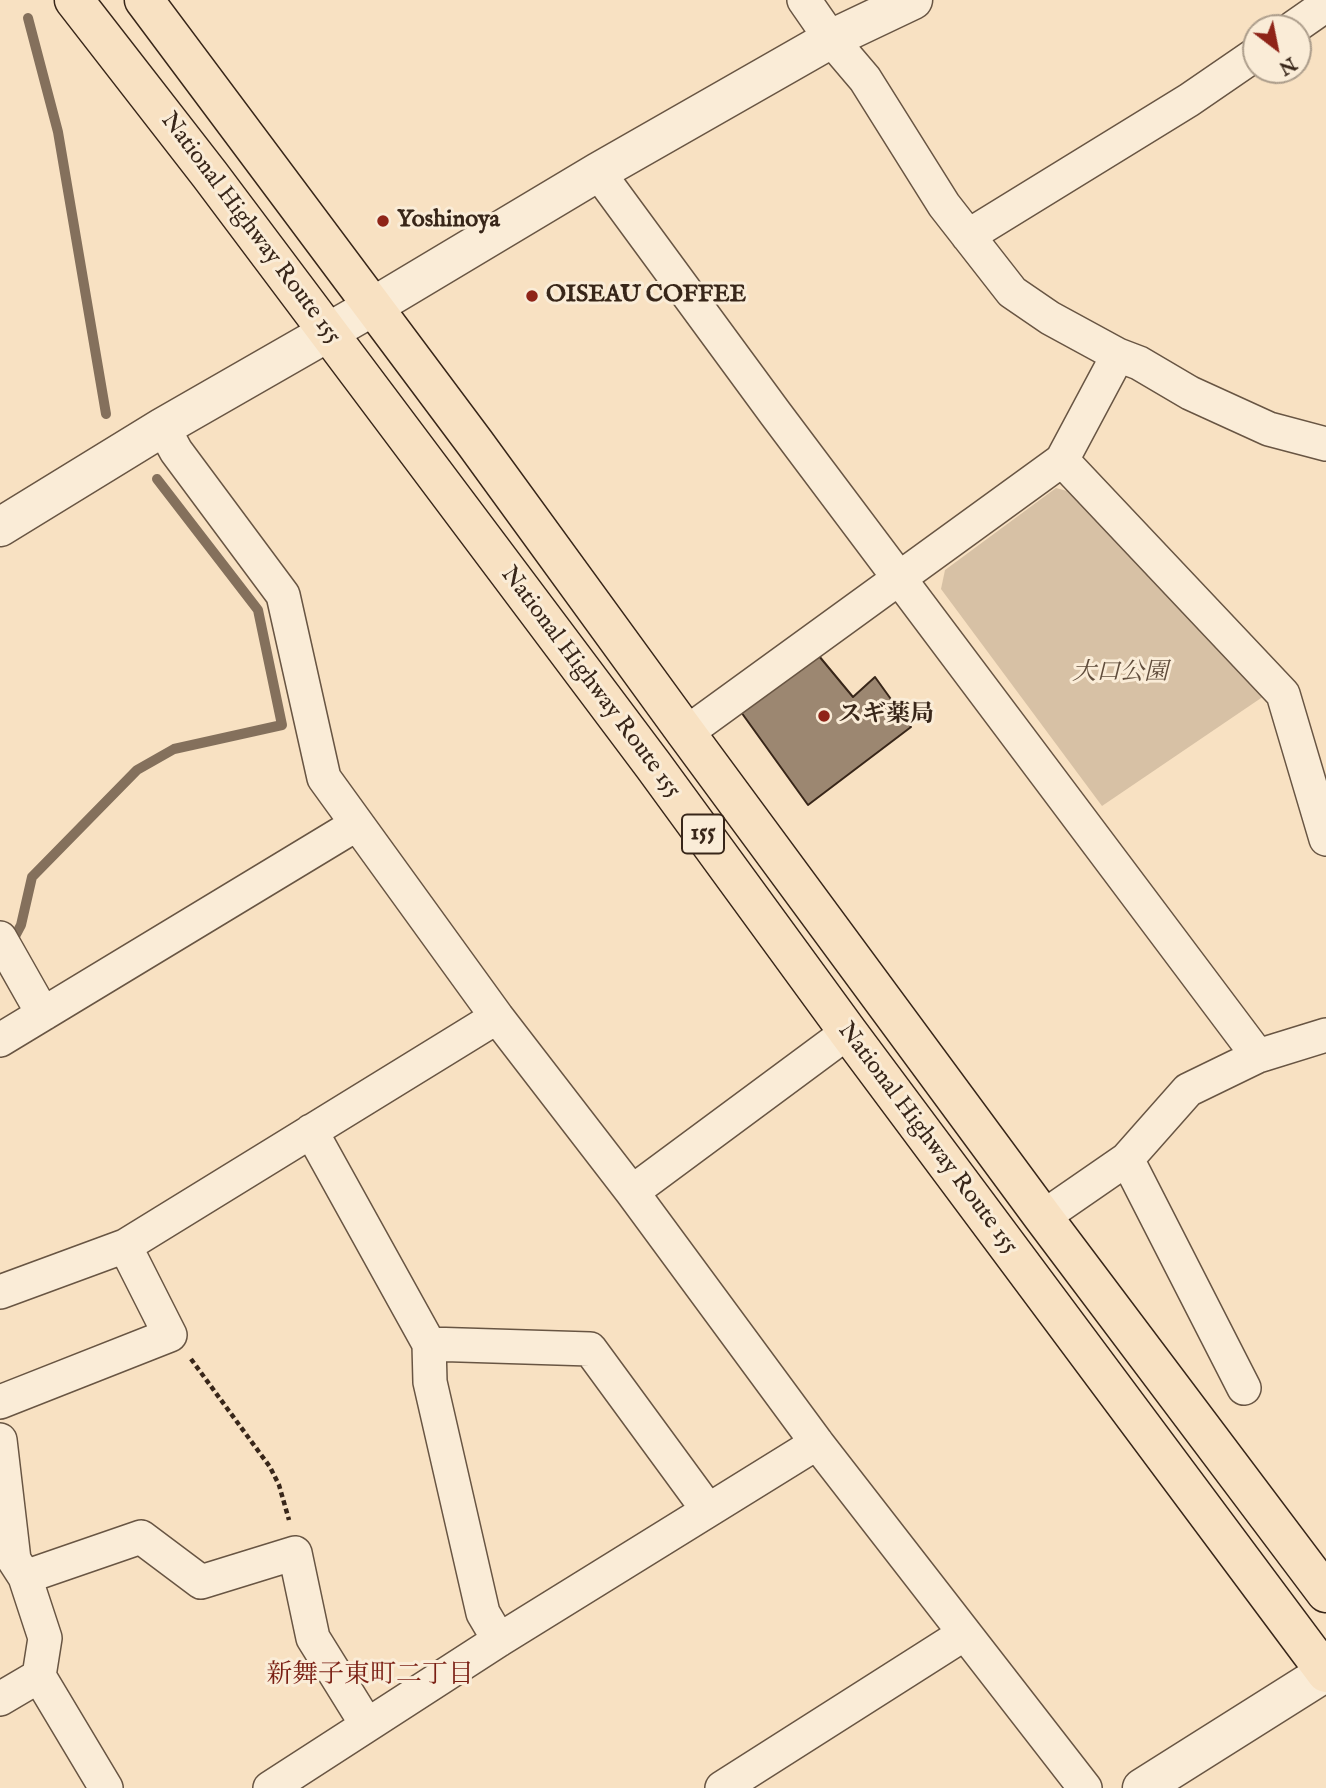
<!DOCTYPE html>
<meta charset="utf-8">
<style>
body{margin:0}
#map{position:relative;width:1326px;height:1788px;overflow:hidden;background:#f8e1c2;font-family:"IM FELL English",serif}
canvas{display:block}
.north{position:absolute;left:1242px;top:14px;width:70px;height:70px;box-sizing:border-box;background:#faecd7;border:2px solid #ac9d8b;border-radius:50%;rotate:148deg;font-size:19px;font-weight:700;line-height:28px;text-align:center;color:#382619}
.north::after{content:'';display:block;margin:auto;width:24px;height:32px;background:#8f2418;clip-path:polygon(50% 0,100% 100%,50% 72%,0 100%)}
</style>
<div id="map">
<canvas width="1326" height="1788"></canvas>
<div class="north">N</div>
</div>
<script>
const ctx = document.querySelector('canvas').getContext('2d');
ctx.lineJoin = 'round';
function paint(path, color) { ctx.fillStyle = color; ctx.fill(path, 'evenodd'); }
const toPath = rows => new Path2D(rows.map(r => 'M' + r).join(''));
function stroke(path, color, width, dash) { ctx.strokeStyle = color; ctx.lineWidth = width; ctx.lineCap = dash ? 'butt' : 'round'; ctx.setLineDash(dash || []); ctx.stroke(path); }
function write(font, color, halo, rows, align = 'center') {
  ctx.font = font + ' "IM FELL English","Noto Serif JP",serif'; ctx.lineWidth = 6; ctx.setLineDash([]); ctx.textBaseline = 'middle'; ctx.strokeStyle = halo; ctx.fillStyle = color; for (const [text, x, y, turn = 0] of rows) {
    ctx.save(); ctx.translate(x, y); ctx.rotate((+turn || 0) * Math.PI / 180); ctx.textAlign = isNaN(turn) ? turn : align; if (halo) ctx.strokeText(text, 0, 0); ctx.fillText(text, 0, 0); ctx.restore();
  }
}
const green = toPath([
 [1056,488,1082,495,1267,694,1102,806,941,589,945,570]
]);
const stream = toPath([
 [28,18,58,132,106,414],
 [11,944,21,925,32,877,137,770,174,749,282,725,258,610,157,479]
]);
const building = toPath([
 [814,650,853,697,875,677,911,727,808,805,736,705,814,650]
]);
const path = toPath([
 [191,1359,270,1467,279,1485,289,1520]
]);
const minor = toPath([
 [804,0,831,39,865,79,944,205,1012,292,1050,318,1118,355,1139,363,1190,393,1269,429,1326,444],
 [1293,28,1326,5],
 [598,172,775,413,1258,1056],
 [968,236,1189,100,1256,54],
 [163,427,176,451,283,595,324,778,497,1017,632,1192,817,1443,1085,1788],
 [1062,460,1283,694,1326,839],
 [686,733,1062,460,1118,355],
 [0,938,43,1014],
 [0,1040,357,824],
 [311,1131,429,1344,430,1382,483,1613,499,1640],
 [1127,1159,1244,1388],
 [632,1192,848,1032],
 [1043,1217,1127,1159,1188,1090,1258,1056,1326,1035],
 [0,1292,125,1246,497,1017],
 [429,1344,590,1349,708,1510],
 [0,1402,170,1335,125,1246],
 [0,1440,14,1560,25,1577],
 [39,1676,45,1638,25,1577,141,1537,201,1582,295,1553,313,1638,367,1725],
 [0,1699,39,1676,106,1788],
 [270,1788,499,1640,817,1443],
 [722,1788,964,1634]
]);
const tertiary = toPath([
 [0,527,163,427,374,306,598,172,831,39,913,0],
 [1142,1788,1326,1672]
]);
const trunk = toPath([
 [74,0,210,175,653,765,848,1032,1326,1673],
 [144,0,475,443,686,733,1043,1217,1326,1593]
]);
const markers = [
 [383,221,7,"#8f2418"],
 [532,296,7,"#8f2418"],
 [824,716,7,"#8f2418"]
];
const shields = [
 [703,834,42]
];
const shieldNames = [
 ["155",703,834]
];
const poiNames = [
 ["Yoshinoya",397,221],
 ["OISEAU COFFEE",546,296],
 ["スギ薬局",838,716]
];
const streetNames = [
 ["National Highway Route 155",250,229,53],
 ["National Highway Route 155",590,683,53],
 ["National Highway Route 155",927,1139,53]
];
const parkNames = [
 ["大口公園",1120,674]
];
const neighbourhoodNames = [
 ["新舞子東町二丁目",370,1677]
];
paint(green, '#d7c1a5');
stroke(stream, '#84705c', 10);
paint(building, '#9c8771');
stroke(building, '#382619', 2);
stroke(minor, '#685543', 36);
stroke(tertiary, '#685543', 41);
stroke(trunk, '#382619', 41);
stroke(path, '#382619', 4.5, [5, 3.5]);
stroke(minor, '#faecd7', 33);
stroke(tertiary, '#faecd7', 38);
stroke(trunk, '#f8e1c2', 38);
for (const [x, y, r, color] of markers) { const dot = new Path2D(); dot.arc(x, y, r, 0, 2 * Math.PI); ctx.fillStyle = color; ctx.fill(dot); stroke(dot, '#faecd7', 2.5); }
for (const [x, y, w] of shields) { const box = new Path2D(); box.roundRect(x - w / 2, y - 19.5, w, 39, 5); ctx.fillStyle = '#faecd7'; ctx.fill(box); stroke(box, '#382619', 2); }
write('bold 23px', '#382619', null, shieldNames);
write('bold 24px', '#382619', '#faecd7', poiNames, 'left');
write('24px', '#382619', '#faecd7', streetNames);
write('italic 24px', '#604d3c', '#faecd7', parkNames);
write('26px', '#7a1f14', '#faecd7', neighbourhoodNames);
</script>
